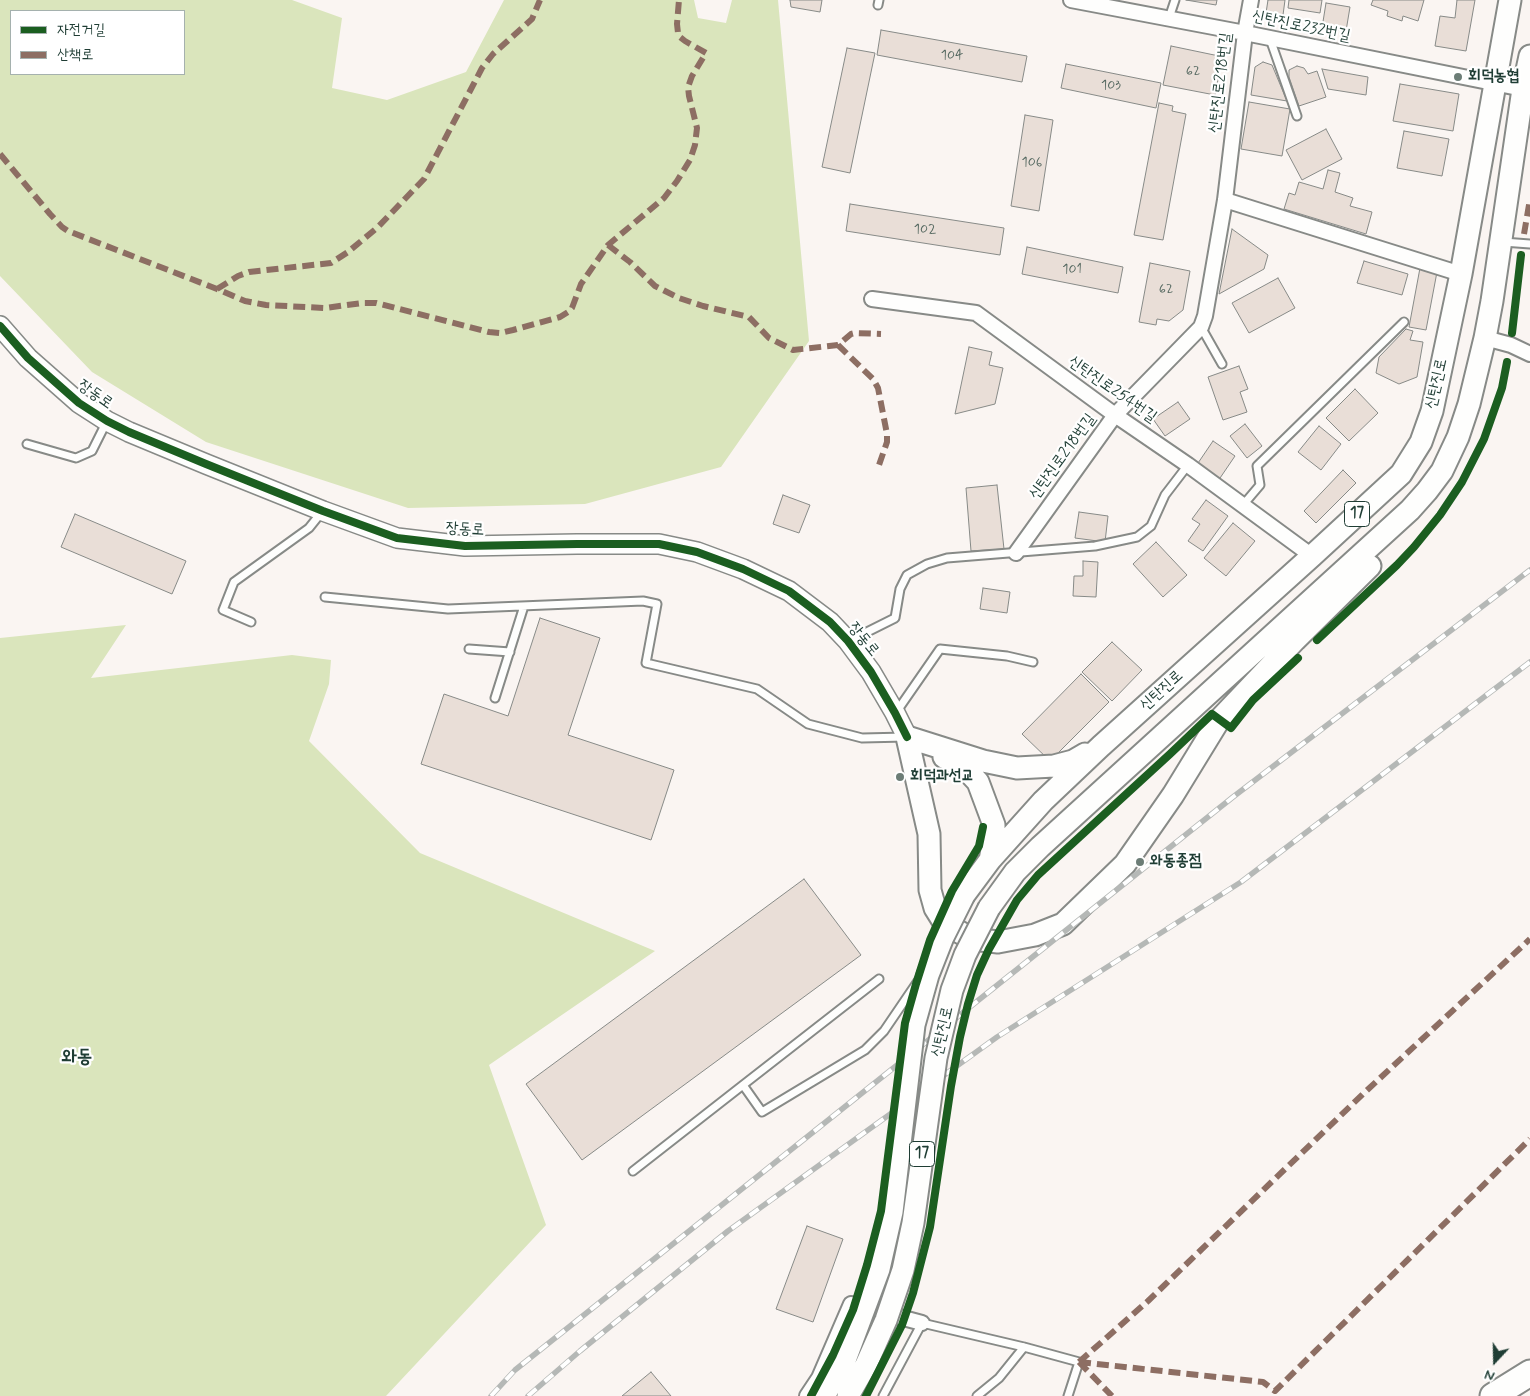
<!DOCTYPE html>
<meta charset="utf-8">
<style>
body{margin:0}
#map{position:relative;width:1530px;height:1396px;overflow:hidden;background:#faf5f2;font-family:Mynerve,"Poor Story",sans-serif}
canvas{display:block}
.legend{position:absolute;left:10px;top:10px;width:175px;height:65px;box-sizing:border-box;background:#fff;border:1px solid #a5b1ae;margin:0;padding:6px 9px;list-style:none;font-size:15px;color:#1f3d34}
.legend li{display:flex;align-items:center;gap:10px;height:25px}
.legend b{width:25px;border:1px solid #a5b1ae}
.north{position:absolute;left:1470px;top:1336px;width:50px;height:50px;-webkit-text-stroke:4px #fff;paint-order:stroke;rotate:201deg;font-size:14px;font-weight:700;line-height:20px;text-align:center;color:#1f3d34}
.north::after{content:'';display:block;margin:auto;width:18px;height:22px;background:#1f3d34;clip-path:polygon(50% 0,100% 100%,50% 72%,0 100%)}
</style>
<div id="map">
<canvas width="1530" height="1396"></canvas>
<ul class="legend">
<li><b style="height:6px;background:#1b5e20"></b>자전거길</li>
<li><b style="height:6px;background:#8d6e63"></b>산책로</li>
</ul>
<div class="north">N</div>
</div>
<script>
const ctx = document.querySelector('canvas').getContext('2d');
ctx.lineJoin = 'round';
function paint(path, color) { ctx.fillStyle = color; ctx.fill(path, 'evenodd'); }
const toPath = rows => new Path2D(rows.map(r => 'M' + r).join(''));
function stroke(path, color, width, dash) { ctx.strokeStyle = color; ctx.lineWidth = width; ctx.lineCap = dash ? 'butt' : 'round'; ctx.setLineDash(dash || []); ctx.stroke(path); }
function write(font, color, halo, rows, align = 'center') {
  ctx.font = font + ' Mynerve,"Poor Story",sans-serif'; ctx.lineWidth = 4.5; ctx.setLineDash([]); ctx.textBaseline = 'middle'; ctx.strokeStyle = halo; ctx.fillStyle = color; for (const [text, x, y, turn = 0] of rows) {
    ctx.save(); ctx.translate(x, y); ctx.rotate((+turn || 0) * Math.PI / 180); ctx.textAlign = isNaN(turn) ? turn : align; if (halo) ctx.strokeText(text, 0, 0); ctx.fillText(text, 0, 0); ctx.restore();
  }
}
const green = toPath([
 [0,0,292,0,342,18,332,88,387,100,466,72,504,0,694,0,698,18,726,23,732,0,778,0,809,341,721,467,585,504,408,508,206,442,92,372,0,276],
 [11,11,184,11,184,74,11,74],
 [126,625,91,678,292,655,331,660,329,684,309,741,420,853,655,951,489,1065,546,1225,386,1396,0,1396,0,638]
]);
const building = toPath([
 [790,0,822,0,820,12,791,7,790,0],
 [1186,0,1217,0,1216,5,1186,0],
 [1268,0,1285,0,1283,15,1266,13,1268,0],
 [1289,0,1322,0,1320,13,1288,8,1289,0],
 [1373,0,1424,0,1418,21,1403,16,1402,21,1387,16,1388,11,1371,5,1373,0],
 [1457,0,1475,0,1466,51,1435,46,1440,16,1455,18,1457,0],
 [1326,3,1350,7,1346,31,1322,28,1326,3],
 [881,30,1027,56,1022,82,877,55,881,30],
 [1171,46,1219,56,1222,59,1215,95,1163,85,1171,46],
 [847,48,875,53,850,173,822,167,847,48],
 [1263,62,1272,65,1287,101,1251,95,1255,67,1263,62],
 [1066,64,1161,83,1156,108,1061,88,1066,64],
 [1297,66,1304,68,1308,74,1317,71,1326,97,1299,106,1289,77,1289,70,1297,66],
 [1322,69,1368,77,1366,95,1328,89,1322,69],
 [1400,84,1459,94,1453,131,1393,121,1400,84],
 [1249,102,1290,109,1282,156,1241,149,1249,102],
 [1159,103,1173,106,1172,111,1186,114,1163,240,1134,235,1159,103],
 [1025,115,1053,120,1039,211,1011,206,1025,115],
 [1326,129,1342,159,1302,180,1286,150,1326,129],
 [1404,131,1449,139,1442,176,1397,168,1404,131],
 [1328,170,1340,173,1335,192,1353,198,1350,206,1372,212,1366,234,1284,209,1289,193,1295,195,1299,182,1323,189,1328,170],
 [850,204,1004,228,1000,255,846,231,850,204],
 [1232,229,1268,255,1264,269,1219,294,1232,229],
 [1027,247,1123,267,1118,293,1022,274,1027,247],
 [1364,261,1408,274,1402,295,1357,283,1364,261],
 [1150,263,1190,271,1183,310,1169,321,1157,319,1156,325,1139,322,1150,263],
 [1420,268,1437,272,1426,330,1409,327,1420,268],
 [1278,278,1295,308,1249,333,1232,303,1278,278],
 [1406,329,1413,331,1410,340,1423,342,1417,377,1399,384,1376,373,1379,357,1406,329],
 [969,347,992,352,989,365,1003,368,995,404,955,414,969,347],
 [1239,366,1248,389,1240,392,1247,412,1223,420,1208,377,1239,366],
 [1355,389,1378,413,1349,441,1326,418,1355,389],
 [1178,402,1190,419,1165,436,1153,419,1178,402],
 [1245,424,1262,446,1247,458,1230,436,1245,424],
 [1319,426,1341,444,1321,470,1298,452,1319,426],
 [1213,441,1235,456,1218,481,1196,466,1213,441],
 [1343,470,1356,483,1316,523,1304,511,1343,470],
 [997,485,1004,549,971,551,966,488,997,485],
 [783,495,810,505,799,533,773,524,783,495],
 [1206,500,1228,516,1203,551,1188,541,1200,524,1192,519,1206,500],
 [1079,512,1108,516,1105,542,1075,538,1079,512],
 [75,514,186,561,172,594,61,547,75,514],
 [1233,523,1255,541,1226,576,1204,558,1233,523],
 [1156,542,1187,575,1163,597,1133,564,1156,542],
 [1083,561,1098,562,1096,597,1073,596,1074,576,1083,576,1083,561],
 [983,588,1010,592,1007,613,980,609,983,588],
 [540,618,600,638,568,735,674,770,651,840,421,764,444,694,508,716,540,618],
 [1112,642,1142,670,1112,701,1082,672,1112,642],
 [1081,674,1109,702,1050,761,1022,734,1081,674],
 [804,879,861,955,582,1160,526,1084,804,879],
 [807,1226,843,1239,813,1322,776,1309,807,1226],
 [651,1372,671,1396,622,1396,651,1372]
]);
const lane = toPath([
 [878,5,879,0],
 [1169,18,1175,0],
 [1270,39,1297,116],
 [1503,242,1530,244],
 [1201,327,1222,364],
 [27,444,76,458,92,451,107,421],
 [1243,505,1260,485,1257,466,1404,322],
 [325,597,448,609,643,601,657,604,646,663,757,689,808,724,862,738,906,737],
 [251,622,223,610,234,582,309,528,321,513],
 [849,641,895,618,900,589,907,575,927,564,947,558,1095,546,1137,537,1151,526,1165,495,1188,465],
 [469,649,510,652],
 [495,698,524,606],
 [897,711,940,649,1007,656,1033,662],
 [743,1085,879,979],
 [633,1171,743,1085,762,1112,865,1050,884,1031,918,981],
 [883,1396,922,1323,1024,1347,1079,1362,1068,1396],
 [977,1396,999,1378,1024,1347]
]);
const street = toPath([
 [1071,0,1245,33,1523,89],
 [1225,200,1461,274],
 [872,299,976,313,1115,415,1188,465,1312,556],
 [1485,338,1511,345,1530,354],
 [1016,553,1115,415,1201,327,1205,316,1225,200,1245,33,1251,0],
 [807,1396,819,1378,851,1304,922,1323]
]);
const secondary = toPath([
 [0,326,28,358,79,403,107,421,129,432,206,464,323,511,397,538,465,546,577,544,659,544,697,552,743,569,789,591,830,622,848,641,871,672,895,713,907,737]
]);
const primary = toPath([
 [907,737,929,834,930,890,935,908,945,924,972,939,998,942,1035,935,1063,924,1125,864,1173,795,1219,720,1295,640,1370,566],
 [907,737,983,761,1017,768,1054,766,1073,761,1085,754],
 [944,757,964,767,978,782,994,825,994,840,990,860],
 [964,895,990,860,1043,801,1101,746,1312,556,1401,474,1421,442,1432,411,1461,274,1510,0],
 [989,908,1015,872,1040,847,1410,510,1427,491,1442,471,1458,437,1469,404,1485,338,1492,301,1523,89,1530,56]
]);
const highway = toPath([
 [1493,1396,1530,1373]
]);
const rail = toPath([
 [491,1396,515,1370,1233,797,1530,570],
 [528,1396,580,1351,728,1231,997,1037,1241,882,1530,662]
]);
const primaryBridge = toPath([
 [824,1396,845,1360,879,1269,892,1212,914,1025,928,975,943,937,964,895],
 [848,1396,866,1365,886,1320,903,1270,913,1223,936,1058,952,990,965,955,989,908]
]);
const quiet = toPath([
 [0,154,50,214,62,227,68,231,217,289,245,301,266,305,325,308,362,303,376,303,489,332,500,333,513,330,560,317,568,312,572,308,581,284,608,245,664,198,677,181,690,160,695,145,697,128,689,96,688,87,692,76,706,53,685,41,680,37,678,33,677,24,679,0],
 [1524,234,1530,199],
 [608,245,630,262,655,286,679,298,703,306,749,317,769,338,793,350,838,345,851,334,855,333,881,334],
 [217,289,238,276,249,272,331,263,348,252,378,227,424,179,482,68,493,54,532,19,540,0],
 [838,345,873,379,878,388,887,434,887,442,879,465],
 [1079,1362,1148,1301,1364,1093,1530,939],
 [1079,1362,1263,1382,1275,1391,1530,1139],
 [1079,1362,1112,1396]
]);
const cycleway = toPath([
 [0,326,28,358,79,403,107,421,129,432,206,464,323,511,397,538,465,546,577,544,659,544,697,552,743,569,789,591,830,622,848,641,871,672,895,713,907,737],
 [1512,333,1521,255],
 [1317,640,1397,565,1414,547,1440,515,1462,482,1484,439,1502,388,1507,362],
 [811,1396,833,1355,853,1310,867,1265,881,1211,905,1023,916,984,930,940,952,891,979,846,983,827],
 [866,1396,902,1325,913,1293,930,1227,951,1086,960,1037,968,1004,977,975,989,949,1017,900,1038,875,1170,754,1212,714,1231,728,1253,700,1298,658]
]);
const markers = [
 [1458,77,5,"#6c7d76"],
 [900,777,5,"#6c7d76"],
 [1140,862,5,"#6c7d76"]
];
const numberNames = [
 ["104",952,56],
 ["62",1193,72],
 ["103",1111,86],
 ["106",1032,163],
 ["102",925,230],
 ["101",1072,270],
 ["62",1166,290]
];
const shields = [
 [1357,514,25],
 [922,1154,25]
];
const shieldNames = [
 ["17",1357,514],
 ["17",922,1154]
];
const streetNames = [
 ["신탄진로232번길",1301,27,12],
 ["신탄진로218번길",1221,83,-83],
 ["신탄진로",1437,384,-77],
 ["신탄진로254번길",1112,390,35],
 ["장동로",95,395,35],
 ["신탄진로218번길",1063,457,-54],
 ["장동로",465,530,3],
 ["장동로",863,640,51],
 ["신탄진로",1162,691,-42],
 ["신탄진로",943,1032,-77]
];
const poiNames = [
 ["회덕농협",1468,77],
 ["회덕과선교",910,777],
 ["와동종점",1150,862]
];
const quarterNames = [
 ["와동",77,1058]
];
paint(green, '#dae5bc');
paint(building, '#e9ded7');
stroke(building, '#878a87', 1);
stroke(lane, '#878a87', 11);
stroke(street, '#878a87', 18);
stroke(secondary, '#878a87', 22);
stroke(primary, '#878a87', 25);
stroke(highway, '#878a87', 29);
stroke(lane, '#fefefd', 7);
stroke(street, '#fefefd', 14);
stroke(secondary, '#fefefd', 19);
stroke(primary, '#fefefd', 21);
stroke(highway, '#fefefd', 25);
stroke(rail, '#b5b8b6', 5.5);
stroke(rail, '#fff', 4, [11]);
stroke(primaryBridge, '#878a87', 25, []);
stroke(primaryBridge, '#fefefd', 21);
stroke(quiet, '#8d6e63', 6, [12, 6]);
stroke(cycleway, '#1b5e20', 8);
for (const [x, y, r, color] of markers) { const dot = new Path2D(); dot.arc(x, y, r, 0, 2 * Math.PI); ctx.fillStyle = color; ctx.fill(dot); stroke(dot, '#fff', 2); }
write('14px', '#52665e', null, numberNames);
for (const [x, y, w] of shields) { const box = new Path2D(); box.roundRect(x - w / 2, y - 12.5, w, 25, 4); ctx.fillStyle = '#fff'; ctx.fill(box); stroke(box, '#1f3d34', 1); }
write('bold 15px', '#1f3d34', null, shieldNames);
write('16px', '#1f3d34', '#fff', streetNames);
write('bold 16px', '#1f3d34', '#fff', poiNames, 'left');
write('bold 19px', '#1f3d34', '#fff', quarterNames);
</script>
